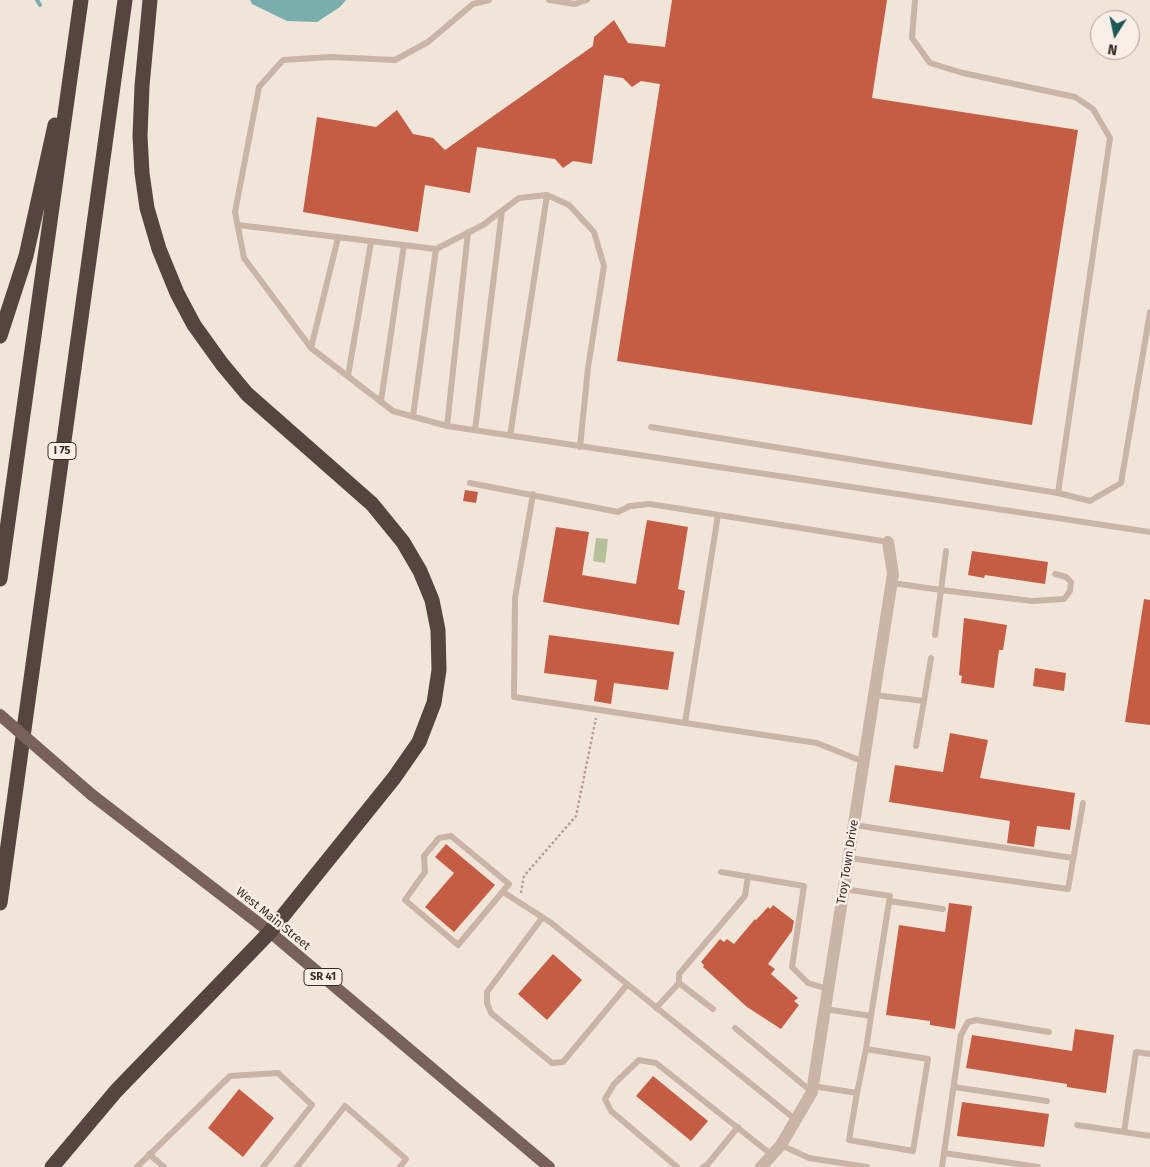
<!DOCTYPE html>
<style>
body{margin:0}
#map{position:relative;width:1150px;height:1167px;overflow:hidden;background:#f1e5da;font-family:"Fira Sans",sans-serif}
canvas{display:block}
.north{position:absolute;left:1090px;top:10px;width:50px;height:50px;box-sizing:border-box;background:#f9efe6;border:1px solid #aba19a;border-radius:50%;rotate:190deg;font-size:14px;font-weight:700;line-height:20px;text-align:center;color:#352b27}
.north::after{content:'';display:block;margin:auto;width:18px;height:22px;background:#1d5656;clip-path:polygon(50% 0,100% 100%,50% 72%,0 100%)}
</style>
<div id="map">
<canvas width="1150" height="1167"></canvas>
<div class="north">N</div>
</div>
<script>
const ctx = document.querySelector('canvas').getContext('2d');
ctx.lineJoin = 'round';
function paint(path, color) { ctx.fillStyle = color; ctx.fill(path, 'evenodd'); }
const toPath = rows => new Path2D(rows.map(r => 'M' + r).join(''));
function stroke(path, color, width, dash) { ctx.strokeStyle = color; ctx.lineWidth = width; ctx.lineCap = dash ? 'butt' : 'round'; ctx.setLineDash(dash || []); ctx.stroke(path); }
function write(font, color, halo, rows, align = 'center') {
  ctx.font = font + ' "Fira Sans",sans-serif'; ctx.lineWidth = 5; ctx.setLineDash([]); ctx.textBaseline = 'middle'; ctx.strokeStyle = halo; ctx.fillStyle = color; for (const [text, x, y, turn = 0] of rows) {
    ctx.save(); ctx.translate(x, y); ctx.rotate((+turn || 0) * Math.PI / 180); ctx.textAlign = isNaN(turn) ? turn : align; if (halo) ctx.strokeText(text, 0, 0); ctx.fillText(text, 0, 0); ctx.restore();
  }
}
const green = toPath([
 [596,538,608,539,605,563,593,561]
]);
const water = toPath([
 [250,0,346,0,340,7,317,22,287,21,252,4]
]);
const stream = toPath([
 [37,0,40,5]
]);
const building = toPath([
 [672,0,887,0,872,98,1078,130,1032,425,617,361,660,84,641,81,632,87,623,78,604,75,592,164,573,161,563,168,555,159,477,147,470,193,425,185,418,232,303,212,317,117,376,127,397,110,413,134,433,138,445,150,593,46,594,37,614,20,628,43,665,47],
 [465,490,478,492,476,503,463,501],
 [647,520,688,527,678,589,685,591,679,625,543,602,556,527,589,532,582,575,636,584],
 [972,551,1048,562,1045,584,985,575,984,578,968,575],
 [1144,599,1150,600,1150,725,1125,722],
 [964,618,1007,625,1003,650,999,650,994,688,961,683,962,676,959,675],
 [549,635,674,652,668,690,614,683,611,704,594,701,597,680,544,673],
 [1035,668,1066,673,1064,691,1033,686],
 [950,733,988,740,980,778,1075,793,1070,830,1037,826,1034,847,1007,843,1010,821,889,802,895,765,943,772],
 [446,844,495,885,454,932,425,907,454,873,435,857],
 [949,903,972,906,955,1029,930,1025,930,1021,886,1015,899,925,945,932],
 [773,905,794,921,792,931,768,964,775,969,771,974,798,998,794,1001,799,1005,781,1029,747,1007,703,967,704,965,701,962,720,939,724,942,727,939,734,944,755,919,756,920,768,907,770,909],
 [553,954,582,980,547,1020,518,994],
 [1075,1029,1114,1035,1106,1093,1067,1087,1067,1084,966,1068,972,1035,1072,1051],
 [653,1076,708,1121,691,1141,636,1096],
 [239,1089,274,1118,243,1157,208,1128],
 [962,1102,1049,1114,1044,1147,957,1136]
]);
const path = toPath([
 [521,893,524,876,576,816,596,718]
]);
const service = toPath([
 [489,0,473,4,428,42,395,60,330,57,283,60,259,87,235,212,244,258,311,348,393,411,447,426,1150,532],
 [549,0,575,4,587,0],
 [238,225,436,249,483,225,519,198,547,195,569,205,594,232,604,266,588,368,580,447],
 [311,348,338,238],
 [348,376,371,242],
 [381,401,404,245],
 [413,416,436,249],
 [447,426,468,232],
 [651,427,1058,493,1110,138,1093,109,1075,97,963,73,930,63,912,38,915,0],
 [475,430,502,211],
 [510,436,547,195],
 [470,483,618,512,630,506,650,504,888,542],
 [1058,493,1090,501,1121,483,1150,312],
 [533,494,515,598,514,697,817,743,864,762],
 [946,551,941,590,1032,601,1064,599,1070,591,1071,582,1066,577,1055,574],
 [892,583,941,590,935,635],
 [874,695,924,701,916,746],
 [924,701,931,658],
 [685,723,718,515],
 [854,825,1073,858],
 [451,836,509,884,458,945,405,900,425,872,424,856,439,838,451,836],
 [849,858,1068,889,1083,803],
 [721,872,804,886,792,967,808,983,828,989],
 [844,889,890,896,871,1016],
 [503,892,550,922,796,1120],
 [889,901,943,909],
 [542,918,487,992,487,1003,491,1013,552,1063,563,1062,627,985],
 [679,983,713,1009],
 [656,1008,679,983,679,974,745,896,748,876],
 [825,1009,871,1016,866,1049,928,1059,913,1151,849,1140,857,1093],
 [735,1028,812,1092],
 [813,1086,857,1093,866,1049],
 [954,1087,1047,1101],
 [1077,1125,1124,1132,1136,1052,1150,1054],
 [1124,1132,1150,1136],
 [781,1145,809,1158,867,1167],
 [944,1153,1038,1167],
 [149,1154,164,1167],
 [137,1167,230,1076,278,1073,312,1105,263,1167],
 [297,1167,345,1106,406,1159,400,1167],
 [677,1167,611,1111,605,1099,614,1084,639,1060,656,1063,772,1155],
 [703,1167,707,1165,738,1127],
 [942,1167,961,1035,968,1022,976,1020,1049,1032]
]);
const minor = toPath([
 [761,1167,781,1145,812,1092,893,574,888,542]
]);
const primary = toPath([
 [92,795,270,932,549,1167]
]);
const motorway = toPath([
 [0,336,26,256,55,125],
 [0,579,81,0],
 [0,903,125,0],
 [52,1167,116,1091,270,932,394,778,419,742,434,703,439,670,438,630,432,600,420,571,403,542,372,504,247,394,222,364,194,325,177,293,159,249,147,208,142,173,140,136,142,86,150,0]
]);
const primaryBridge = toPath([
 [0,715,92,795]
]);
const shields = [
 [62,451,28],
 [323,977,38]
];
const shieldNames = [
 ["I 75",62,451],
 ["SR 41",323,977]
];
const streetNames = [
 ["Troy Town Drive",848,862,-81],
 ["West Main Street",273,919,39]
];
paint(green, '#b5c09a');
paint(water, '#79aead');
stroke(stream, '#79aead', 4);
paint(building, '#c55c44');
stroke(path, '#b59e90', 2.5, [2.5, 2.5]);
stroke(service, '#c9b4a6', 6);
stroke(minor, '#c9b4a6', 12);
stroke(primary, '#776158', 12);
stroke(motorway, '#56443e', 15);
stroke(primaryBridge, '#776158', 12);
for (const [x, y, w] of shields) { const box = new Path2D(); box.roundRect(x - w / 2, y - 8.5, w, 17, 4); ctx.fillStyle = '#f9efe6'; ctx.fill(box); stroke(box, '#352b27', 1); }
write('bold 11px', '#352b27', null, shieldNames);
write('12px', '#352b27', '#f9efe6', streetNames);
</script>
